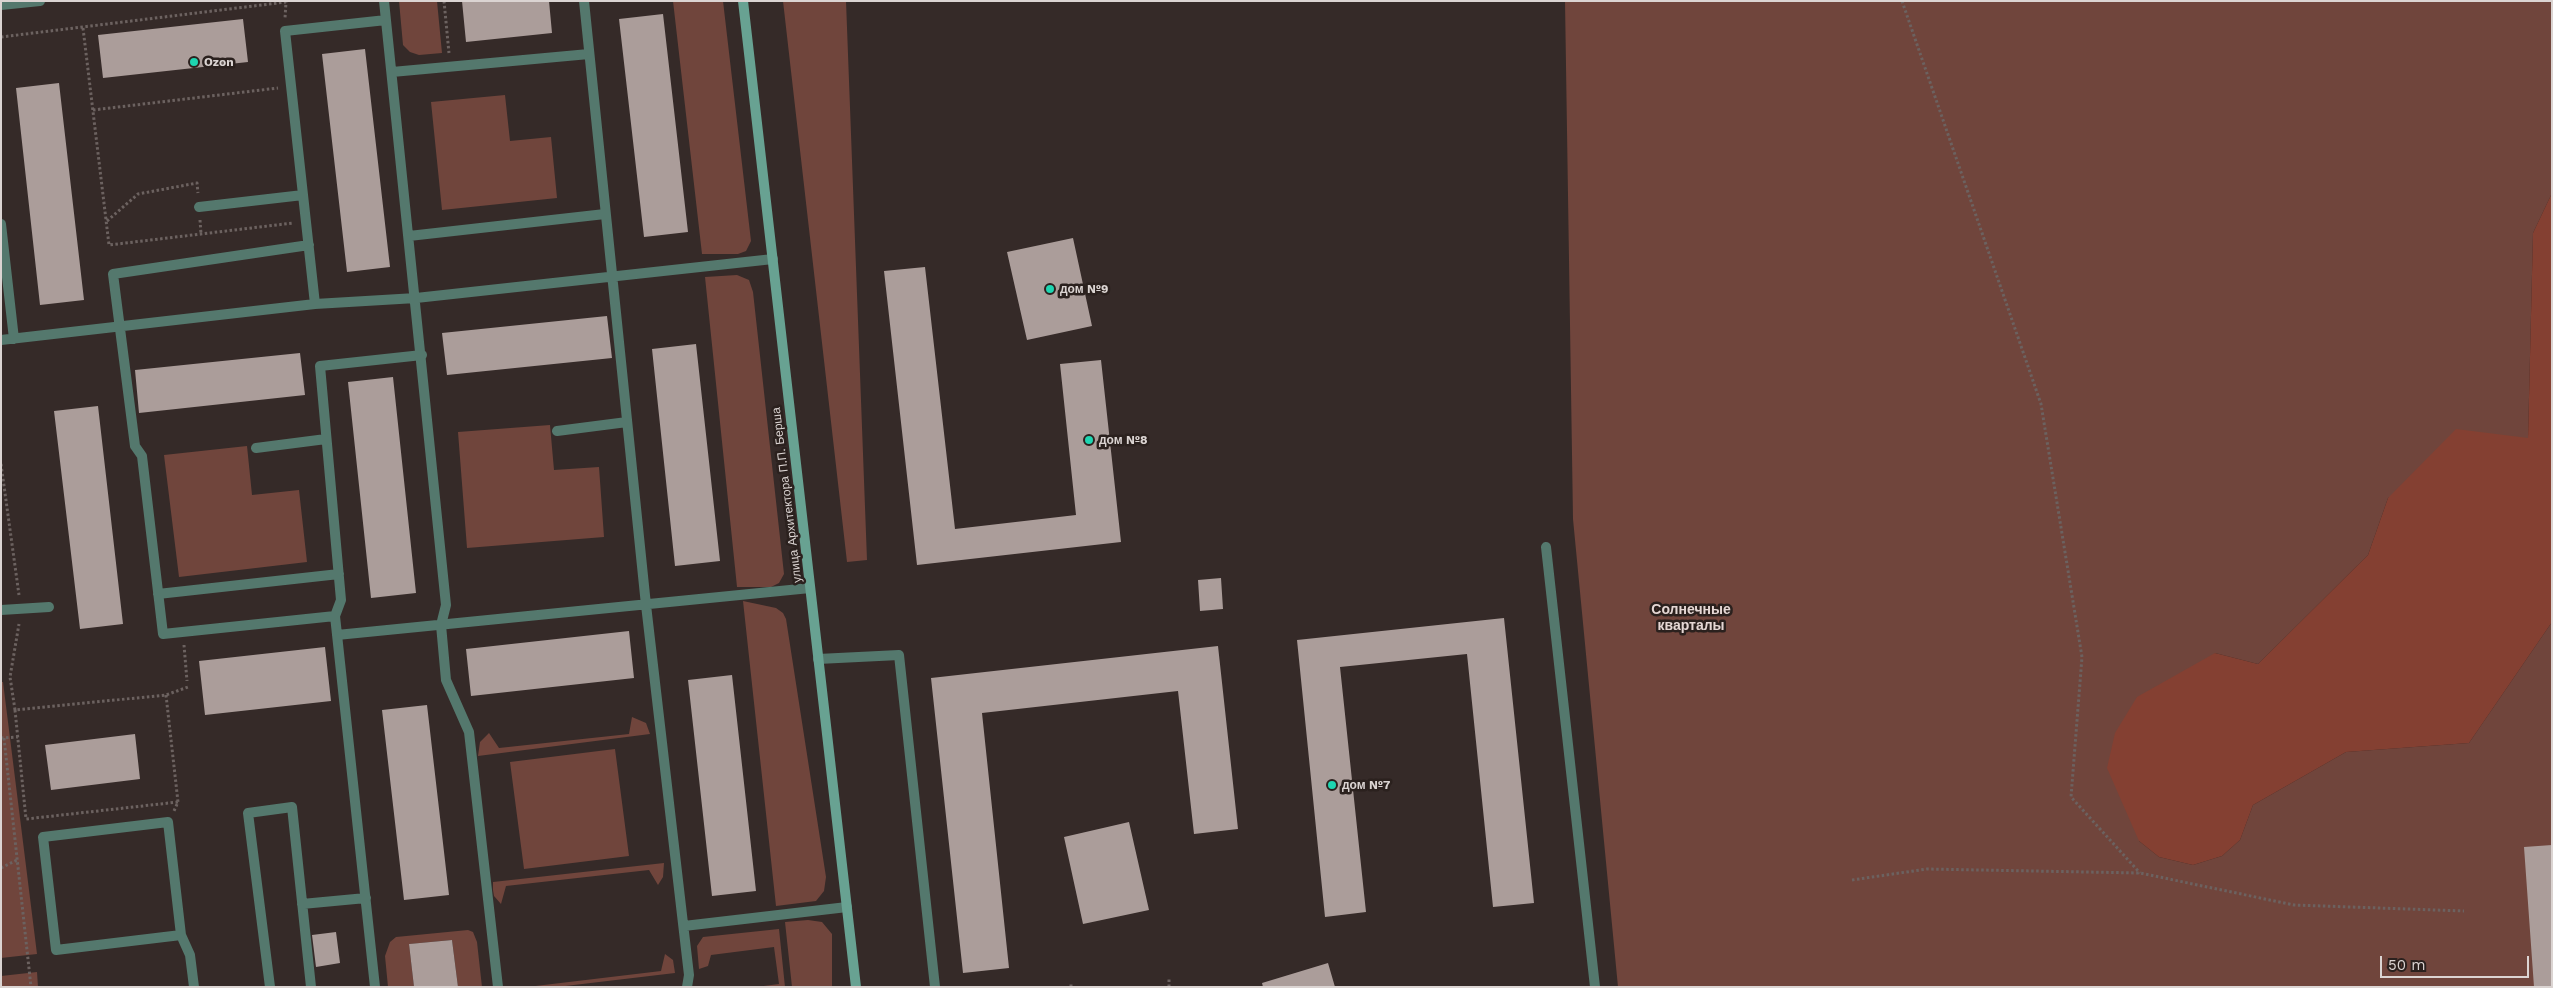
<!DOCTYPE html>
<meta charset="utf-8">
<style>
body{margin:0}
#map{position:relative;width:2553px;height:988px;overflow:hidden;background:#352a28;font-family:"Work Sans",sans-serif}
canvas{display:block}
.frame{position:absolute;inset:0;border:2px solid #dbd4d2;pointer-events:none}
.scale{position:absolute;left:2380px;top:956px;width:149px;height:22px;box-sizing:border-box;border:2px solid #dbd4d2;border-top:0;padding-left:6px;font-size:15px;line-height:18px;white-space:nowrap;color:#dbd4d2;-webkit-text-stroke:4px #2b211e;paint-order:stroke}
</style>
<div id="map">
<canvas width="2553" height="988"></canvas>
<div class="frame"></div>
<div class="scale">50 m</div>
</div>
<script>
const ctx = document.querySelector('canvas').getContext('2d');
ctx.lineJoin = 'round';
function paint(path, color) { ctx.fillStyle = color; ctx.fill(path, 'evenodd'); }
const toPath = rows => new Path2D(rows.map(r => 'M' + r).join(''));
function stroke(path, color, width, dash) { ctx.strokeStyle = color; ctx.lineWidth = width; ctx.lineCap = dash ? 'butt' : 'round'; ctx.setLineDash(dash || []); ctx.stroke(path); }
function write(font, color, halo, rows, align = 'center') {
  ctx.font = font + ' "Work Sans",sans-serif'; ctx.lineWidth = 5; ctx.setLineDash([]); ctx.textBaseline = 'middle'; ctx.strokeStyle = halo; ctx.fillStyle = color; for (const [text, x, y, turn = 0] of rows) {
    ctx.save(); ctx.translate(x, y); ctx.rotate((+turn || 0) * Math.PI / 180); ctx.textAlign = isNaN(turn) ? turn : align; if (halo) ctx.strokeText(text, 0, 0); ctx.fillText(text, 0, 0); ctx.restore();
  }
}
const green = toPath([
 [399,1,437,1,442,53,419,55,410,52,403,45],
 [673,1,723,1,751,241,746,251,738,254,702,254],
 [783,1,846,1,867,560,847,562],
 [1565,1,2552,1,2552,193,2533,233,2528,438,2388,498,2368,555,2258,664,2215,653,2139,841,2159,857,2193,865,2222,856,2240,840,2253,805,2346,752,2469,743,2552,622,2552,987,1618,987,1573,519],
 [505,95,510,141,551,137,557,198,442,210,431,102],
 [737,275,749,280,753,292,784,574,779,583,771,587,737,587,705,277],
 [550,425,554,470,599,467,604,537,467,548,458,432],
 [247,446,252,495,299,490,307,562,179,577,164,455],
 [743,601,776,608,783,613,786,619,826,877,824,891,816,901,776,906],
 [1,682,3,682,37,954,1,958],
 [632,717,646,723,650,734,478,756,480,742,489,733,499,748,629,734],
 [615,749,629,856,524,869,510,762],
 [664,863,663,877,658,885,649,870,506,886,501,904,494,896,493,890,493,882],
 [808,920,822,922,832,934,832,987,792,987,785,922],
 [779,929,785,987,756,987,779,984,774,947,711,955,708,966,699,969,697,946,703,937],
 [468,930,473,932,477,942,482,987,458,987,452,940,409,944,414,987,388,987,385,956,390,942,396,937],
 [665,954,673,960,675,973,557,987,527,987,661,971],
 [37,972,38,987,1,987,1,976]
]);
const forest = toPath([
 [2552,193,2552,622,2469,743,2346,752,2253,805,2240,840,2222,856,2193,865,2159,857,2139,841,2107,768,2115,733,2137,697,2215,653,2258,664,2368,555,2388,498,2456,429,2528,438,2533,233]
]);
const building = toPath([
 [462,1,549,1,552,33,466,42],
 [663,14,688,232,644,237,619,19],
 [243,19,248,62,103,78,98,35],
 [365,49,390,267,347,272,322,54],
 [59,83,84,300,40,305,16,88],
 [1073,238,1092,326,1027,340,1007,252],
 [925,267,955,529,1076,515,1060,364,1101,360,1121,542,917,565,884,271],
 [607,316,612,358,447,375,442,333],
 [696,344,720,561,675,566,652,349],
 [300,353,305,395,139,413,135,370],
 [393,377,416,593,371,598,348,382],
 [98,406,123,624,80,629,54,411],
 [1221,578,1223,609,1200,611,1198,580],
 [1504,618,1534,903,1493,907,1467,654,1340,667,1366,912,1325,917,1297,640],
 [629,631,634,678,471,696,466,649],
 [1218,646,1238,829,1194,834,1178,691,982,713,1009,968,963,973,931,678],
 [325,647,331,701,205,715,199,661],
 [732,675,756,891,712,896,688,680],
 [427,705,449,895,404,900,382,710],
 [135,734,140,779,51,790,45,745],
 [1129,822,1149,910,1083,924,1064,837],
 [2552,845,2552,987,2534,987,2524,847],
 [336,932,340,963,316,967,312,935],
 [452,940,458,987,414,987,409,944],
 [1328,963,1335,987,1263,987,1262,983]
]);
const path = toPath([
 [444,1,449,53],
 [1902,1,2041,404,2082,657,2071,797,2140,873],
 [83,28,109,245,293,223],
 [1,37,286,2,285,18],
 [93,110,278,88],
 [200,220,201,234],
 [107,221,138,194,197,183,198,193],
 [1,464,19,595],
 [184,645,187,681],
 [166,695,178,802,174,811],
 [15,710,10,677,19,624],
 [1,738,18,737],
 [4,738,31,987],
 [178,802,26,819,15,710,166,695,188,687],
 [1,868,17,860],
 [1852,880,1927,869,2140,873,2294,905,2464,911],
 [1071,987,1071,982],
 [1169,987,1169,978]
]);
const lane = toPath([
 [384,1,446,605,441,625,446,680,469,732,498,987],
 [584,1,646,605,689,975,687,987],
 [1,5,40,1],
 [386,20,285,31,315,304,416,298,773,259],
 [392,72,589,54],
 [199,207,303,195],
 [1,224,14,339],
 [409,236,605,214],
 [309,245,113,274,135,446,142,456,163,634,335,616],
 [1,340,315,304],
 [557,431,627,422],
 [256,448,326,439],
 [1546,547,1595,987],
 [158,594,339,574],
 [1,610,49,607],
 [337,635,810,588],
 [818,659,899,655,935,987],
 [302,904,366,898],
 [684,926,847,907],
 [181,935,56,950,43,837,168,822,181,935,190,955,194,987],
 [270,987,248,813,292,807,311,987],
 [375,987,335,616,341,600,320,366,422,355]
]);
const secondary = toPath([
 [743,1,856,987]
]);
const markers = [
 [194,62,5,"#1ed5b1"],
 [1050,289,5,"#1ed5b1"],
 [1089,440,5,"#1ed5b1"],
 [1332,785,5,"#1ed5b1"]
];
const poiNames = [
 ["Ozon",204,62],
 ["дом №9",1060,289],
 ["дом №8",1099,440],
 ["дом №7",1342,785]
];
const streetNames = [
 ["улица Архитектора П.П. Берша",787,495,-97]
];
const neighbourhoodNames = [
 ["Солнечные",1691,610],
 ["кварталы",1691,626]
];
paint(green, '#70453c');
paint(forest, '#844032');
paint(building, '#ab9d9a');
stroke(path, '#6c6260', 3, [2.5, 2.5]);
stroke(lane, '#54786d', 10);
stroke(secondary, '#68a292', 10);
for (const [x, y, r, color] of markers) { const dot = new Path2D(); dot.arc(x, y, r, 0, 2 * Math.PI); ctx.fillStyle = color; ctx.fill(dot); stroke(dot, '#2b211e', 2); }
write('bold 12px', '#dbd4d2', '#2b211e', poiNames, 'left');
write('12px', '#dbd4d2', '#2b211e', streetNames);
write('bold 14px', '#e5d7d4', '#2b211e', neighbourhoodNames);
</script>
